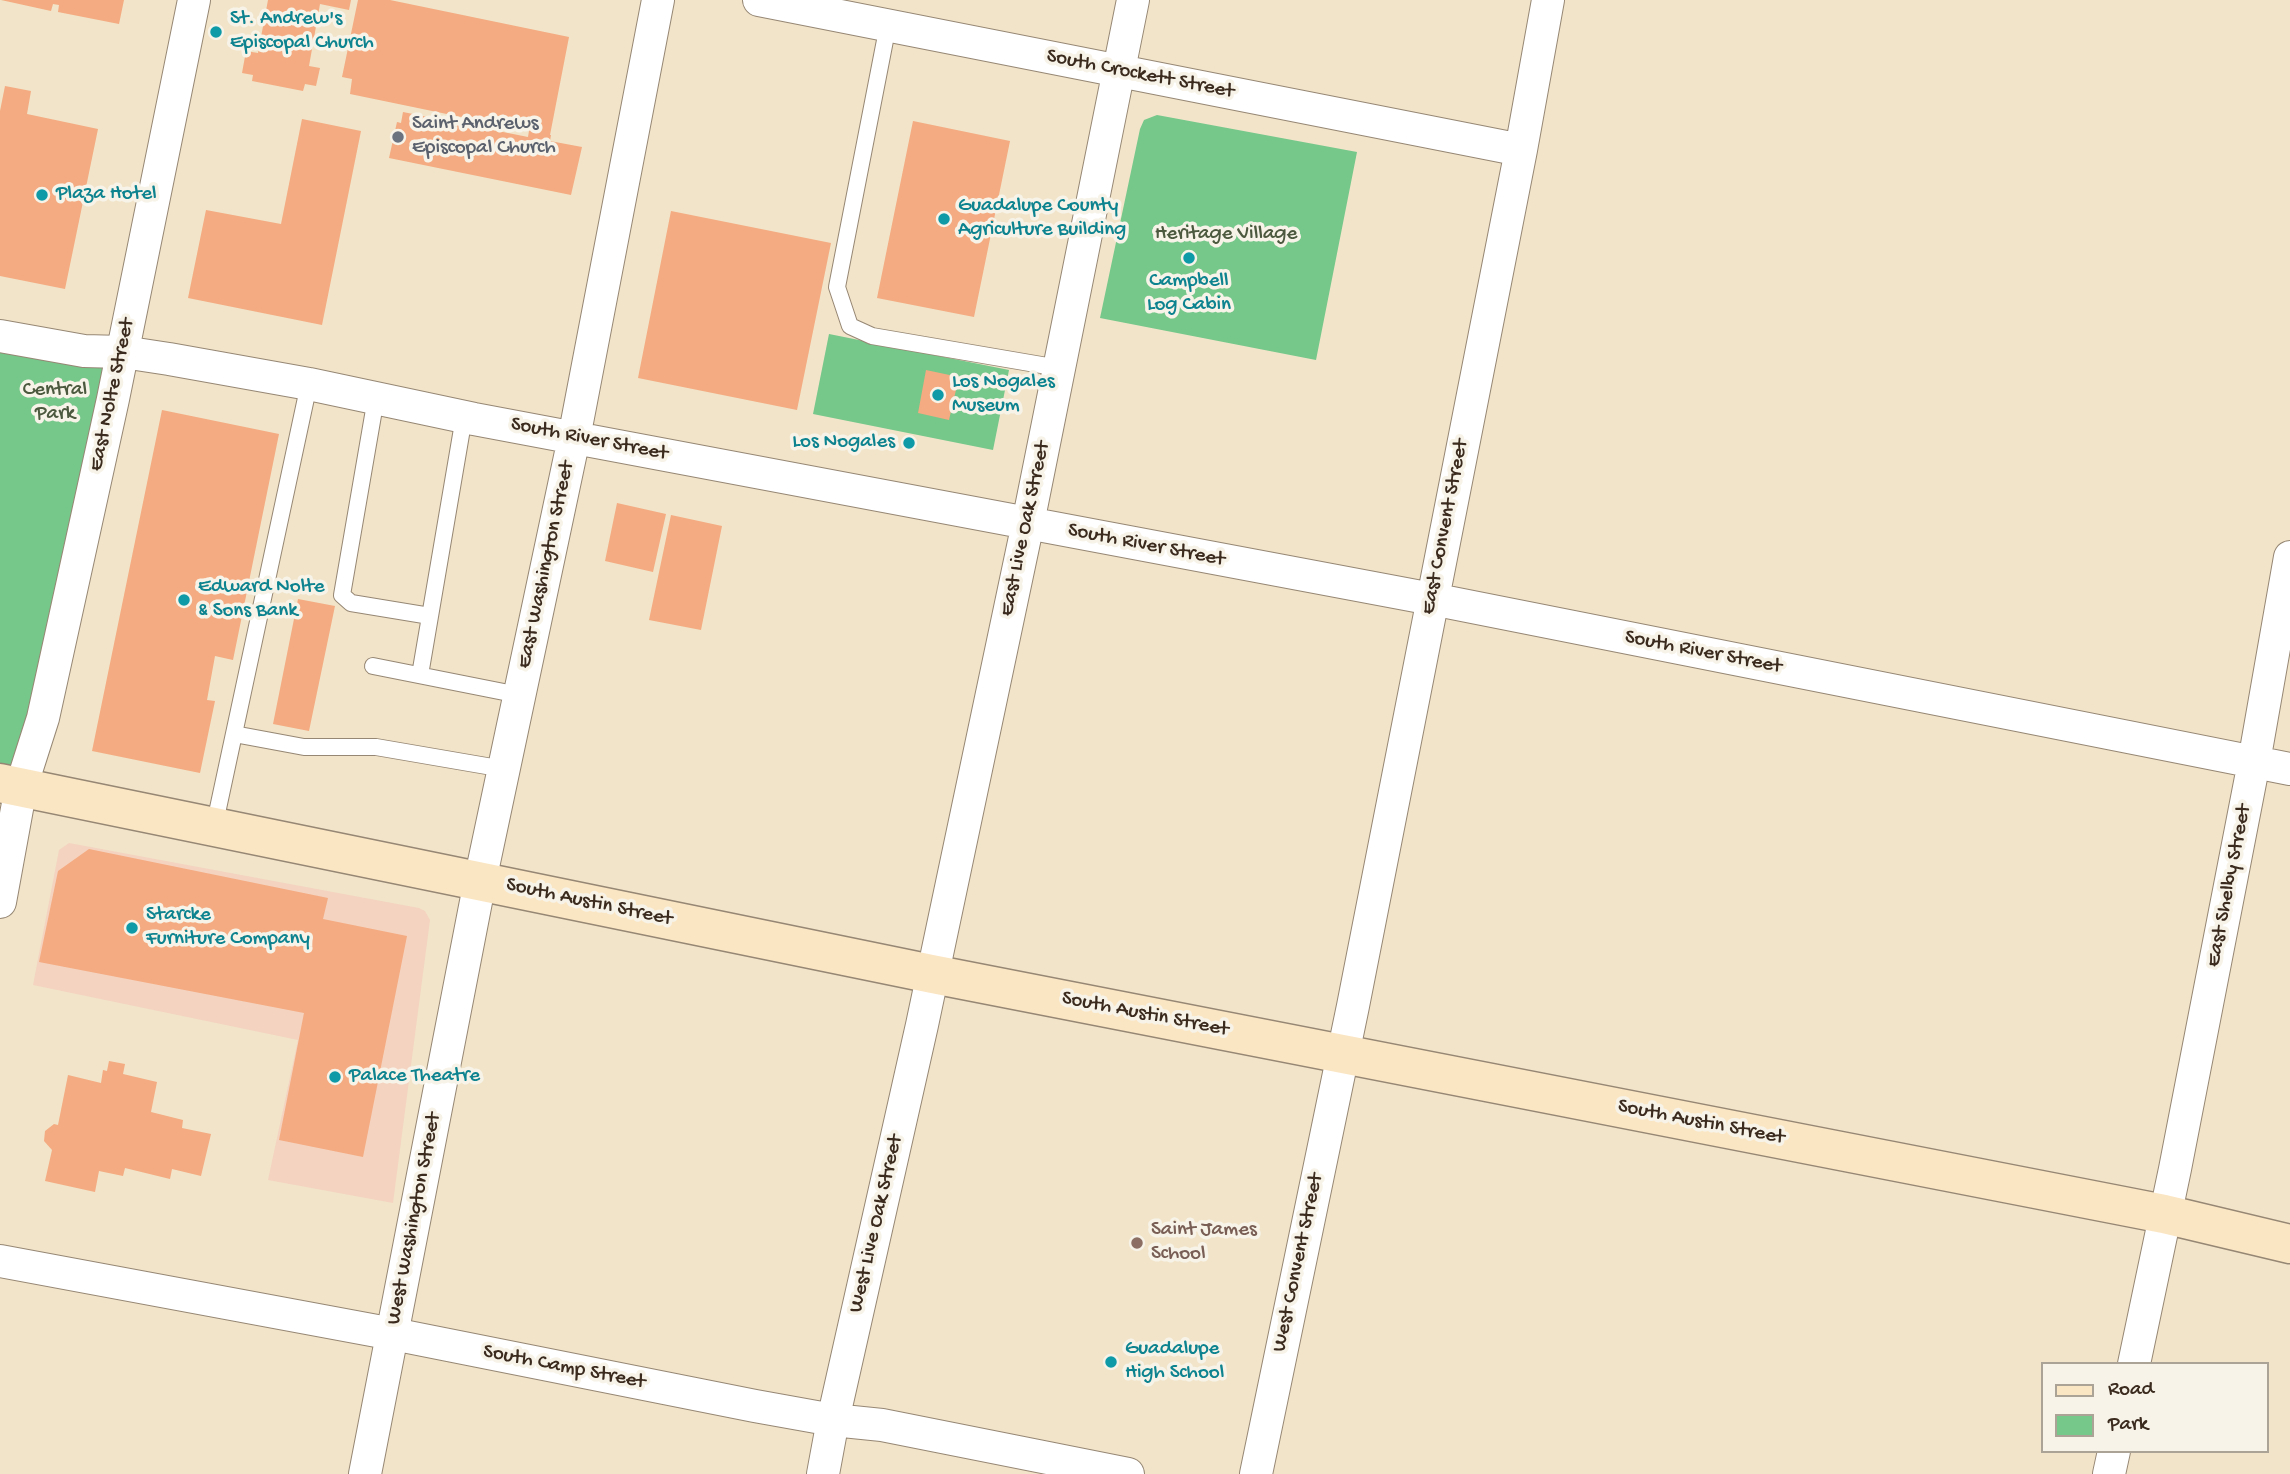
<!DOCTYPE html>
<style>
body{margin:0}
#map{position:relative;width:2290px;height:1474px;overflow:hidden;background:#f1e4c9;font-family:"Gochi Hand",sans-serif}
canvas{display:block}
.legend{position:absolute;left:2041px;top:1362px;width:228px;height:91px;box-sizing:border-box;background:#f7f3e8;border:2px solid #aca397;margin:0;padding:9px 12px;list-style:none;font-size:21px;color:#3b2a1e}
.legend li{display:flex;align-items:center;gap:14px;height:35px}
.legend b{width:35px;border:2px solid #aca397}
</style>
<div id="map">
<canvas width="2290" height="1474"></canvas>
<ul class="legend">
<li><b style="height:9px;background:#fbe6c4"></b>Road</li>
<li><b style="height:19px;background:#75c78a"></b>Park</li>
</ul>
</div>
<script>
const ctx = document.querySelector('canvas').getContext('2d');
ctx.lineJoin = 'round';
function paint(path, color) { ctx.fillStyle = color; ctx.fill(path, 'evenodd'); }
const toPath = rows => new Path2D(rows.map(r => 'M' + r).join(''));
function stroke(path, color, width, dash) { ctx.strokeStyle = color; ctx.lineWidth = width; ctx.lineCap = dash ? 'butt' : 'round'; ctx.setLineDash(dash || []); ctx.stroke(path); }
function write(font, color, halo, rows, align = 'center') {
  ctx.font = font + ' "Gochi Hand",sans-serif'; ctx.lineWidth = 7; ctx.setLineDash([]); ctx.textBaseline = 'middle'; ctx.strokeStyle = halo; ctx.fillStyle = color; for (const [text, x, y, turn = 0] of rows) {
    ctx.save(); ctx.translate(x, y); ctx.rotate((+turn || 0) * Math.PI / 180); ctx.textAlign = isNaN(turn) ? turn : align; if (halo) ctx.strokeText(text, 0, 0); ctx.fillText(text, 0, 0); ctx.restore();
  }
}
const built = toPath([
 [69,843,419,908,425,911,430,920,393,1203,268,1180,298,1040,33,985,59,850]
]);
const green = toPath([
 [1157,115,1357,152,1316,360,1100,318,1140,129,1144,120],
 [829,334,1009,370,993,450,813,414],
 [0,336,123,352,43,718,0,783]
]);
const building = toPath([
 [1,0,124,0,119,24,58,12,59,5,53,4,51,11],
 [268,0,351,0,349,10,320,4,309,66,320,68,316,86,305,84,303,91,252,81,253,75,242,73,246,51,258,53],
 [358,0,390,0,569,37,550,135,551,135,550,141,582,147,571,195,389,158,397,122,401,123,403,112,528,137,529,131,350,94,352,79,342,77],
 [5,86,31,91,27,114,98,129,65,289,0,276,0,111],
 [302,119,361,131,322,325,188,298,206,210,281,224],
 [913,121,1010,141,974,317,877,298],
 [671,211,831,243,797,410,638,378],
 [926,370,959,377,949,420,918,413],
 [162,410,279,434,233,660,215,656,207,700,215,701,200,773,92,751],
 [617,503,666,514,653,572,605,561],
 [671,515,722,526,701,630,649,620],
 [298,599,335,606,309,731,273,724],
 [89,849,328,898,323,919,407,936,363,1157,279,1140,304,1013,39,962,58,871],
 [109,1061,125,1064,123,1074,157,1082,151,1112,183,1120,182,1128,211,1134,201,1176,172,1169,170,1179,125,1168,123,1176,99,1171,95,1192,45,1181,52,1150,44,1141,45,1131,54,1124,58,1125,68,1075,101,1083,103,1070,107,1071]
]);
const lane = toPath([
 [888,25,837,287,850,326,872,336,1059,368],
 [376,398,342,595,351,603,430,616],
 [373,666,519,695],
 [420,675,464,417],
 [234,734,304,747,376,747,504,769],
 [214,827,309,384]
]);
const street = toPath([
 [759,0,1521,150],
 [0,336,84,351,123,352,169,359,309,384,474,419,1432,599,2290,769],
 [0,902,21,787,43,718,113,399,194,0],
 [0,1261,393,1334,755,1406,833,1420,882,1425,1128,1474],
 [2134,1364,2175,1169,2254,762,2290,557],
 [365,1474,480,881,574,438,658,0],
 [823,1474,833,1420,922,1025,1028,523,1133,0],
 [1256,1474,1353,1006,1521,150,1548,0],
 [2109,1474,2114,1451]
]);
const secondary = toPath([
 [0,783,932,974,2164,1214,2290,1244]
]);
const markers = [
 [216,32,7,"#0f9aa8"],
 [398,137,7,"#6b7280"],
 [42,195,7,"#0f9aa8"],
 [944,219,7,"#0f9aa8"],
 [1189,258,7,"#0f9aa8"],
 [938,395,7,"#0f9aa8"],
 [909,443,7,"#0f9aa8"],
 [184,600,7,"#0f9aa8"],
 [132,928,7,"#0f9aa8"],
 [335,1077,7,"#0f9aa8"],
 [1137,1243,7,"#8d6e63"],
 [1111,1362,7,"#0f9aa8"]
];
const cultureNames = [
 ["St. Andrew's",230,20],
 ["Episcopal Church",230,44],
 ["Plaza Hotel",56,195],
 ["Guadalupe County",958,207],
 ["Agriculture Building",958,231],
 ["Campbell",1189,282,"center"],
 ["Log Cabin",1189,306,"center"],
 ["Los Nogales",952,383],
 ["Museum",952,407],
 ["Los Nogales",895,443,"right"],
 ["Edward Nolte",198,588],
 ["& Sons Bank",198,612],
 ["Starcke",146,916],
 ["Furniture Company",146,940],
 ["Palace Theatre",349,1077],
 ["Guadalupe",1125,1350],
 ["High School",1125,1374]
];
const streetNames = [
 ["South Crockett Street",1140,75,11],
 ["East Nolte Street",113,395,-78],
 ["South River Street",589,440,11],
 ["East Convent Street",1446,527,-79],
 ["East Live Oak Street",1026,529,-78],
 ["South River Street",1146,546,11],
 ["East Washington Street",547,565,-78],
 ["South River Street",1703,653,11],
 ["East Shelby Street",2230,886,-79],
 ["South Austin Street",589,903,12],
 ["South Austin Street",1145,1015,11],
 ["South Austin Street",1701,1123,11],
 ["West Washington Street",415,1219,-79],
 ["West Live Oak Street",877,1224,-77],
 ["West Convent Street",1299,1263,-78],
 ["South Camp Street",564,1368,11]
];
const worshipNames = [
 ["Saint Andrews",412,125],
 ["Episcopal Church",412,149]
];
const parkNames = [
 ["Heritage Village",1226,235],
 ["Central",55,391],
 ["Park",55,415]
];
const educationNames = [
 ["Saint James",1151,1231],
 ["School",1151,1255]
];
paint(built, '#f4d3c0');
paint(green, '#75c78a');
paint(building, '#f4ab81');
stroke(lane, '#968774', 18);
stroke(street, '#968774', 34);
stroke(secondary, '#968774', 41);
stroke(lane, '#fff', 16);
stroke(street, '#fff', 32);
stroke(secondary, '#fbe6c4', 38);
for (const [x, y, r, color] of markers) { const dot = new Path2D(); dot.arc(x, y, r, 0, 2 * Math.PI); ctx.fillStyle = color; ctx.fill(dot); stroke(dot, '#f7f3e8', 2.5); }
write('21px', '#0d838f', '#f7f3e8', cultureNames, 'left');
write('21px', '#3b2a1e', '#f7f3e8', streetNames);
write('21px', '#5b616d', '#f7f3e8', worshipNames, 'left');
write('21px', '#4c593e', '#f7f3e8', parkNames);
write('21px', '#785e54', '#f7f3e8', educationNames, 'left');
</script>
